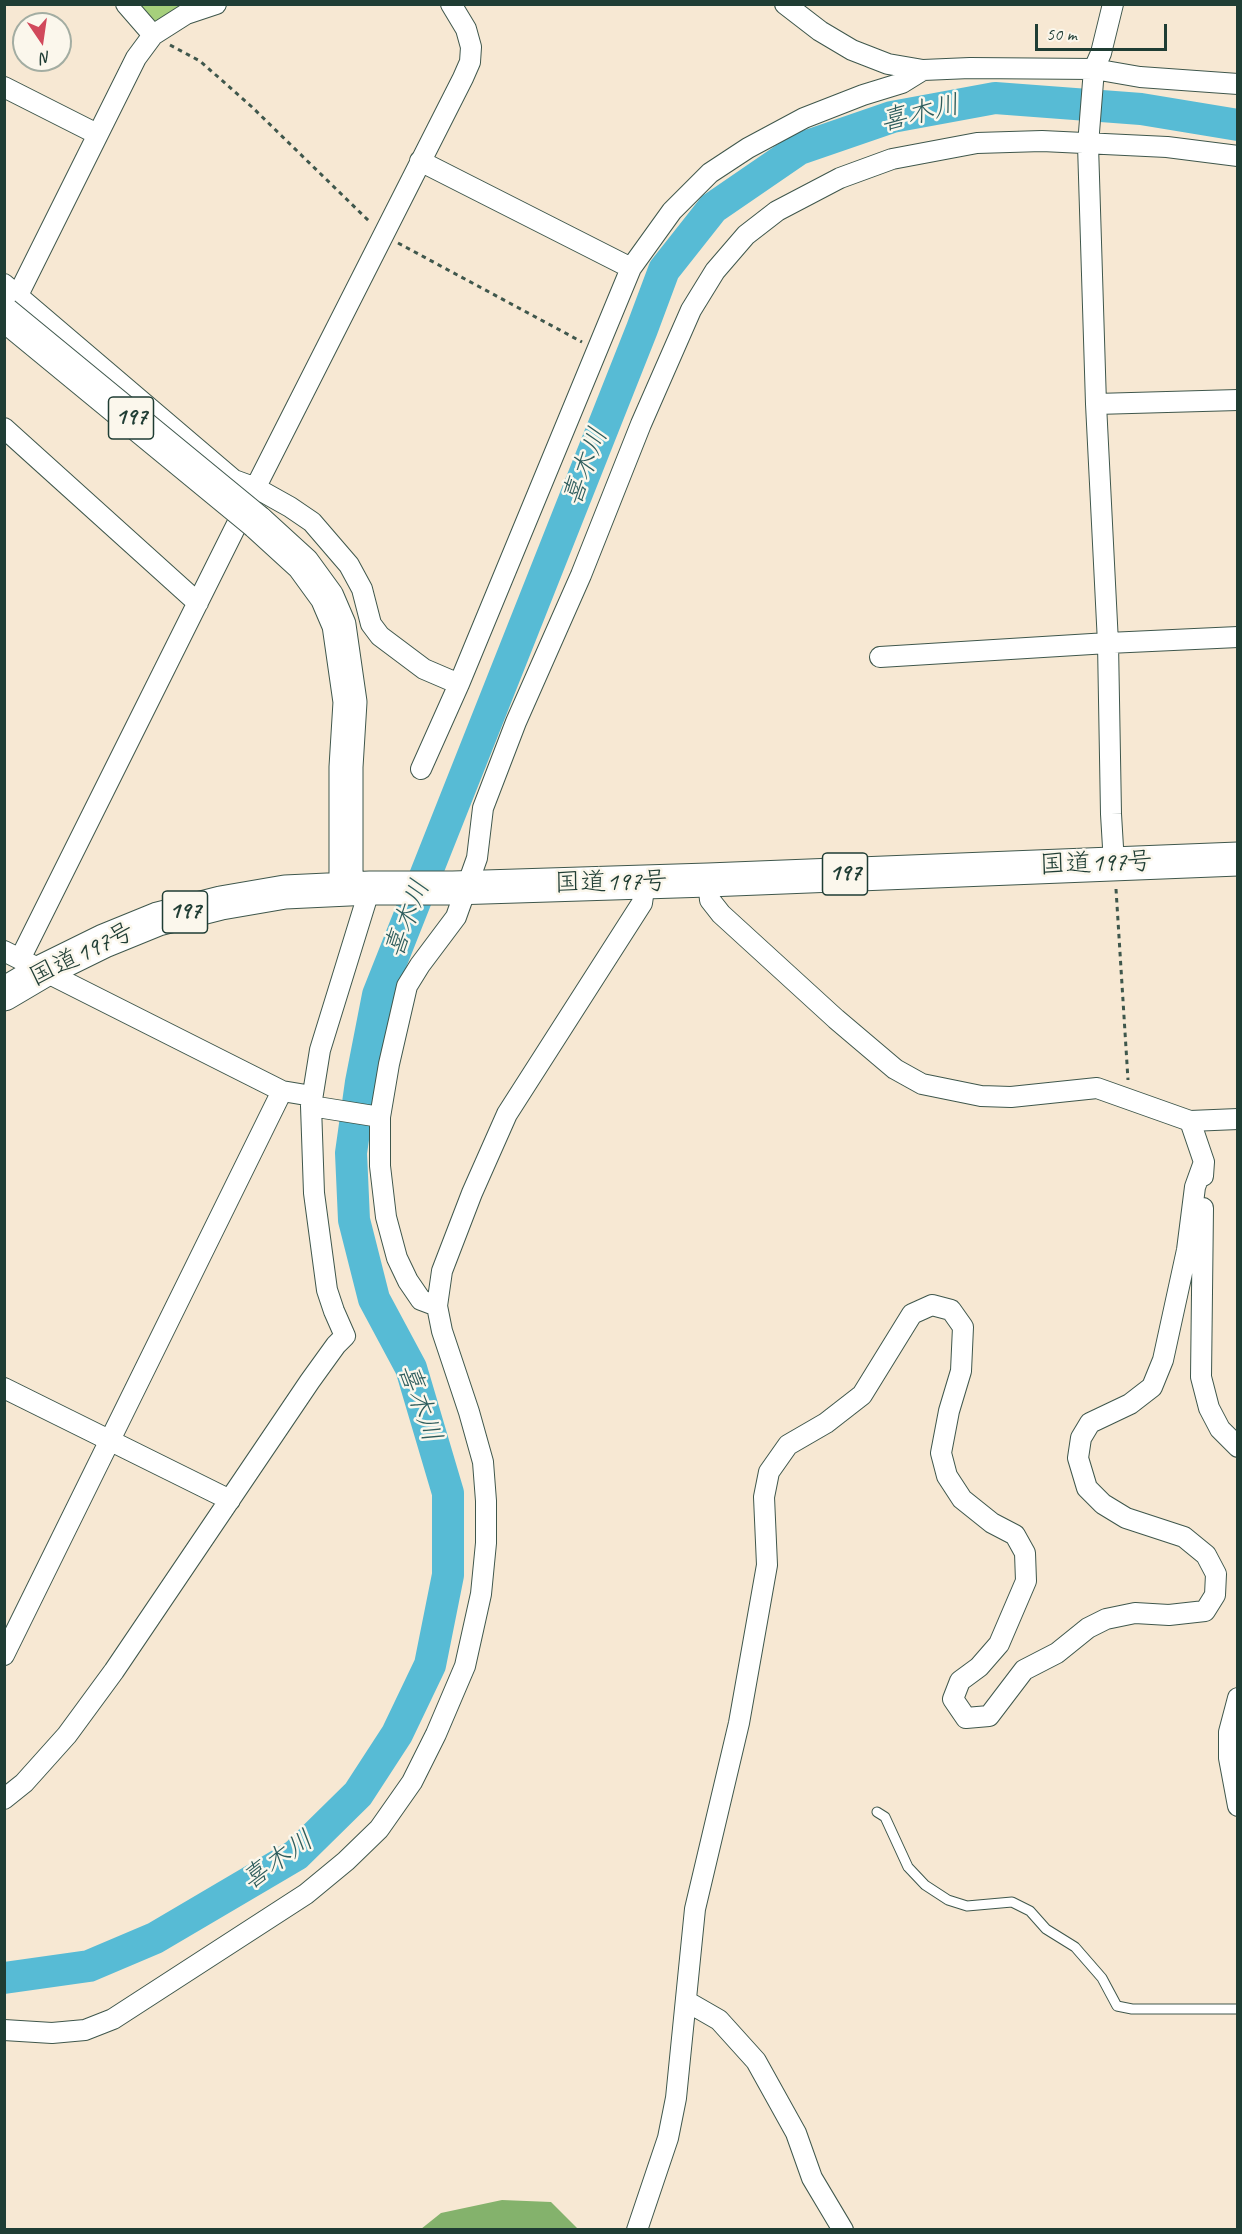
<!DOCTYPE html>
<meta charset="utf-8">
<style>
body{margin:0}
#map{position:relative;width:1242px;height:2234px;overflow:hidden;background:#f7e8d3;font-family:Caveat,sans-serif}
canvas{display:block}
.frame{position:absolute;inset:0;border:6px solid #1f3d34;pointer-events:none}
.north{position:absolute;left:12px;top:12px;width:60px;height:60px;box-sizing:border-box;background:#fbf7ec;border:2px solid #a3ada2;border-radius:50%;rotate:167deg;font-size:16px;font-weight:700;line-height:24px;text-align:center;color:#1f3d34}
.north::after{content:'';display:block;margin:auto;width:21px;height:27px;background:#d1495b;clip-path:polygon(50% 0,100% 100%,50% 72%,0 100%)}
.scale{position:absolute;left:1035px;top:24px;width:132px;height:27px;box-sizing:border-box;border:3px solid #1f3d34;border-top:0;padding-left:8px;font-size:18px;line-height:21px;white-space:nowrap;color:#1f3d34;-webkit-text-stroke:4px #fbf7ec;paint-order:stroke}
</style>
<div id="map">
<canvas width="1242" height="2234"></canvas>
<div class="frame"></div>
<div class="north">N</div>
<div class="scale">50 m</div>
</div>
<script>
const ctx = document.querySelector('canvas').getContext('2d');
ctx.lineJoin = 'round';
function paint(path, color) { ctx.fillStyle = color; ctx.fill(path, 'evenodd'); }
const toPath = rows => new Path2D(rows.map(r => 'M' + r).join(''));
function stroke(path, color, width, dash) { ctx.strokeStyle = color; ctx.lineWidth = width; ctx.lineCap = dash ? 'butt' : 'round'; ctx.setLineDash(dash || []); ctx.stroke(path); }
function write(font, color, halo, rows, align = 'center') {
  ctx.font = font + ' Caveat,"Klee One",sans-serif'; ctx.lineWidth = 5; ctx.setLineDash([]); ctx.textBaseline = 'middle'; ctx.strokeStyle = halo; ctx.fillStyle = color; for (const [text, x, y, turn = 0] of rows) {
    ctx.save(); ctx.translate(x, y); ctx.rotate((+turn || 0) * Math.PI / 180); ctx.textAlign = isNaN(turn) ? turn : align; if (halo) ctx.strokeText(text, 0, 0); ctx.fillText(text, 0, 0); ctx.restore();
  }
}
const green = toPath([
 [126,5,216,5,153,35]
]);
const forest = toPath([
 [502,2200,551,2202,578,2229,421,2229,441,2213]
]);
const river = toPath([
 [4,1978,89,1966,155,1938,296,1855,358,1794,397,1734,430,1665,448,1575,448,1493,411,1368,374,1299,354,1220,351,1153,361,1082,378,995,642,329,664,270,713,208,799,149,892,117,995,98,1141,109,1238,125]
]);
const path = toPath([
 [170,45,200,61,252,107,371,223],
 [398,243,582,342],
 [1116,889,1128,1080]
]);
const lane = toPath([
 [877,1812,885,1817,908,1867,925,1885,948,1900,967,1906,1012,1902,1030,1911,1046,1929,1075,1947,1102,1978,1117,2006,1132,2009,1238,2009]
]);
const street = toPath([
 [126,4,153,35],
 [785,4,820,31,852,50,888,64,923,70,970,68,1094,69,1140,77,1238,84],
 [1113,4,1101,53,1094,69,1088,145,1096,404,1108,643,1111,814,1114,864],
 [4,87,97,134],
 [420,161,631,268],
 [4,284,234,480,256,488,290,507,312,522,349,565,362,589,371,624,380,636,424,669,459,684],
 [13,305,136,58,153,35,186,14,216,4],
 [1096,404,1238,400],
 [4,428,198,603],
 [880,657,1108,643,1238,637],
 [421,769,459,684,631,268,672,211,710,173,748,148,804,118,863,95,902,83,923,70],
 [708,880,710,900,721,914,836,1019,895,1069,922,1084,981,1096,1011,1097,1097,1088,1190,1121,1238,1119],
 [4,951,282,1091,312,1096],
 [20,959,234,530,463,78,470,62,471,47,466,29,451,4],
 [311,1106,380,1117],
 [1190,1121,1204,1162,1203,1176],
 [1203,1208,1201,1377,1209,1408,1220,1429,1238,1447],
 [437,1306,421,1300,408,1281,397,1258,386,1217,380,1166,380,1117,389,1064,407,986,420,965,456,917,477,858,483,808,516,722,581,575,641,424,691,310,715,271,746,235,777,211,840,178,892,159,977,143,1042,141,1167,147,1238,156],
 [4,1388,230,1500],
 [4,1655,282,1091],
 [1238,1698,1229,1732,1229,1758,1238,1806],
 [4,1799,24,1783,67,1735,114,1671,310,1381,336,1345,345,1336,334,1311,327,1290,314,1193,311,1106,320,1050,370,888],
 [686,2001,719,2020,756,2061,796,2133,812,2178,843,2230],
 [4,2030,52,2033,85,2030,113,2019,306,1894,346,1861,379,1829,412,1782,436,1734,465,1666,481,1594,486,1543,486,1501,483,1462,469,1412,442,1331,437,1306,442,1271,472,1193,507,1114,642,903,645,882],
 [637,2230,668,2138,676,2098,695,1909,739,1723,767,1565,764,1497,769,1472,788,1445,826,1423,862,1395,912,1314,932,1305,951,1310,963,1327,961,1371,949,1411,941,1453,947,1476,962,1499,992,1523,1015,1535,1025,1553,1026,1581,999,1644,979,1667,960,1681,953,1699,966,1718,989,1716,1024,1670,1057,1653,1088,1628,1106,1619,1135,1613,1169,1615,1205,1611,1215,1595,1216,1574,1206,1555,1184,1537,1126,1518,1103,1504,1087,1488,1078,1458,1081,1438,1090,1423,1130,1404,1152,1387,1163,1360,1187,1250,1195,1187,1204,1162]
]);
const highway = toPath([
 [257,522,303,564,327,597,339,625,350,702,346,767,346,889],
 [4,994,43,971,104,941,158,919,221,903,285,892,370,888,453,888,708,880,1238,859]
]);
const highwayBridge = toPath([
 [4,314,257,522]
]);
const shields = [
 [131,418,45],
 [845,874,45],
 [185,912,45]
];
const shieldNames = [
 ["197",131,418],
 ["197",845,874],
 ["197",185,912]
];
const streetNames = [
 ["国道197号",1096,864,-2],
 ["国道197号",611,883,-1],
 ["国道197号",82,955,-26]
];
const waterNames = [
 ["喜木川",920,114,-13],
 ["喜木川",586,467,-69],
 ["喜木川",408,919,-69],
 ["喜木川",419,1403,71],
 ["喜木川",278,1861,-35]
];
paint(green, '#a6d07c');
paint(forest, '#84b26c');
stroke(river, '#57bbd5', 32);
stroke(lane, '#3f574c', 11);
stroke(street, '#3f574c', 22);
stroke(highway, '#3f574c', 35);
stroke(path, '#3f574c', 3, [4.5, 4.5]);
stroke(lane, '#fff', 9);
stroke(street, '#fff', 20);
stroke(highway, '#fff', 33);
stroke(highwayBridge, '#3f574c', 35, []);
stroke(highwayBridge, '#fff', 33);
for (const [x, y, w] of shields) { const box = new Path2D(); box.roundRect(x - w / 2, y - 21, w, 42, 4.5); ctx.fillStyle = '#fbf7ec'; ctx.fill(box); stroke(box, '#1f3d34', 1.5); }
write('bold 24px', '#1f3d34', null, shieldNames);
write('26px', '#1f3d34', '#fbf7ec', streetNames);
write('italic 27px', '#2d5c5c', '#fbf7ec', waterNames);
</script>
